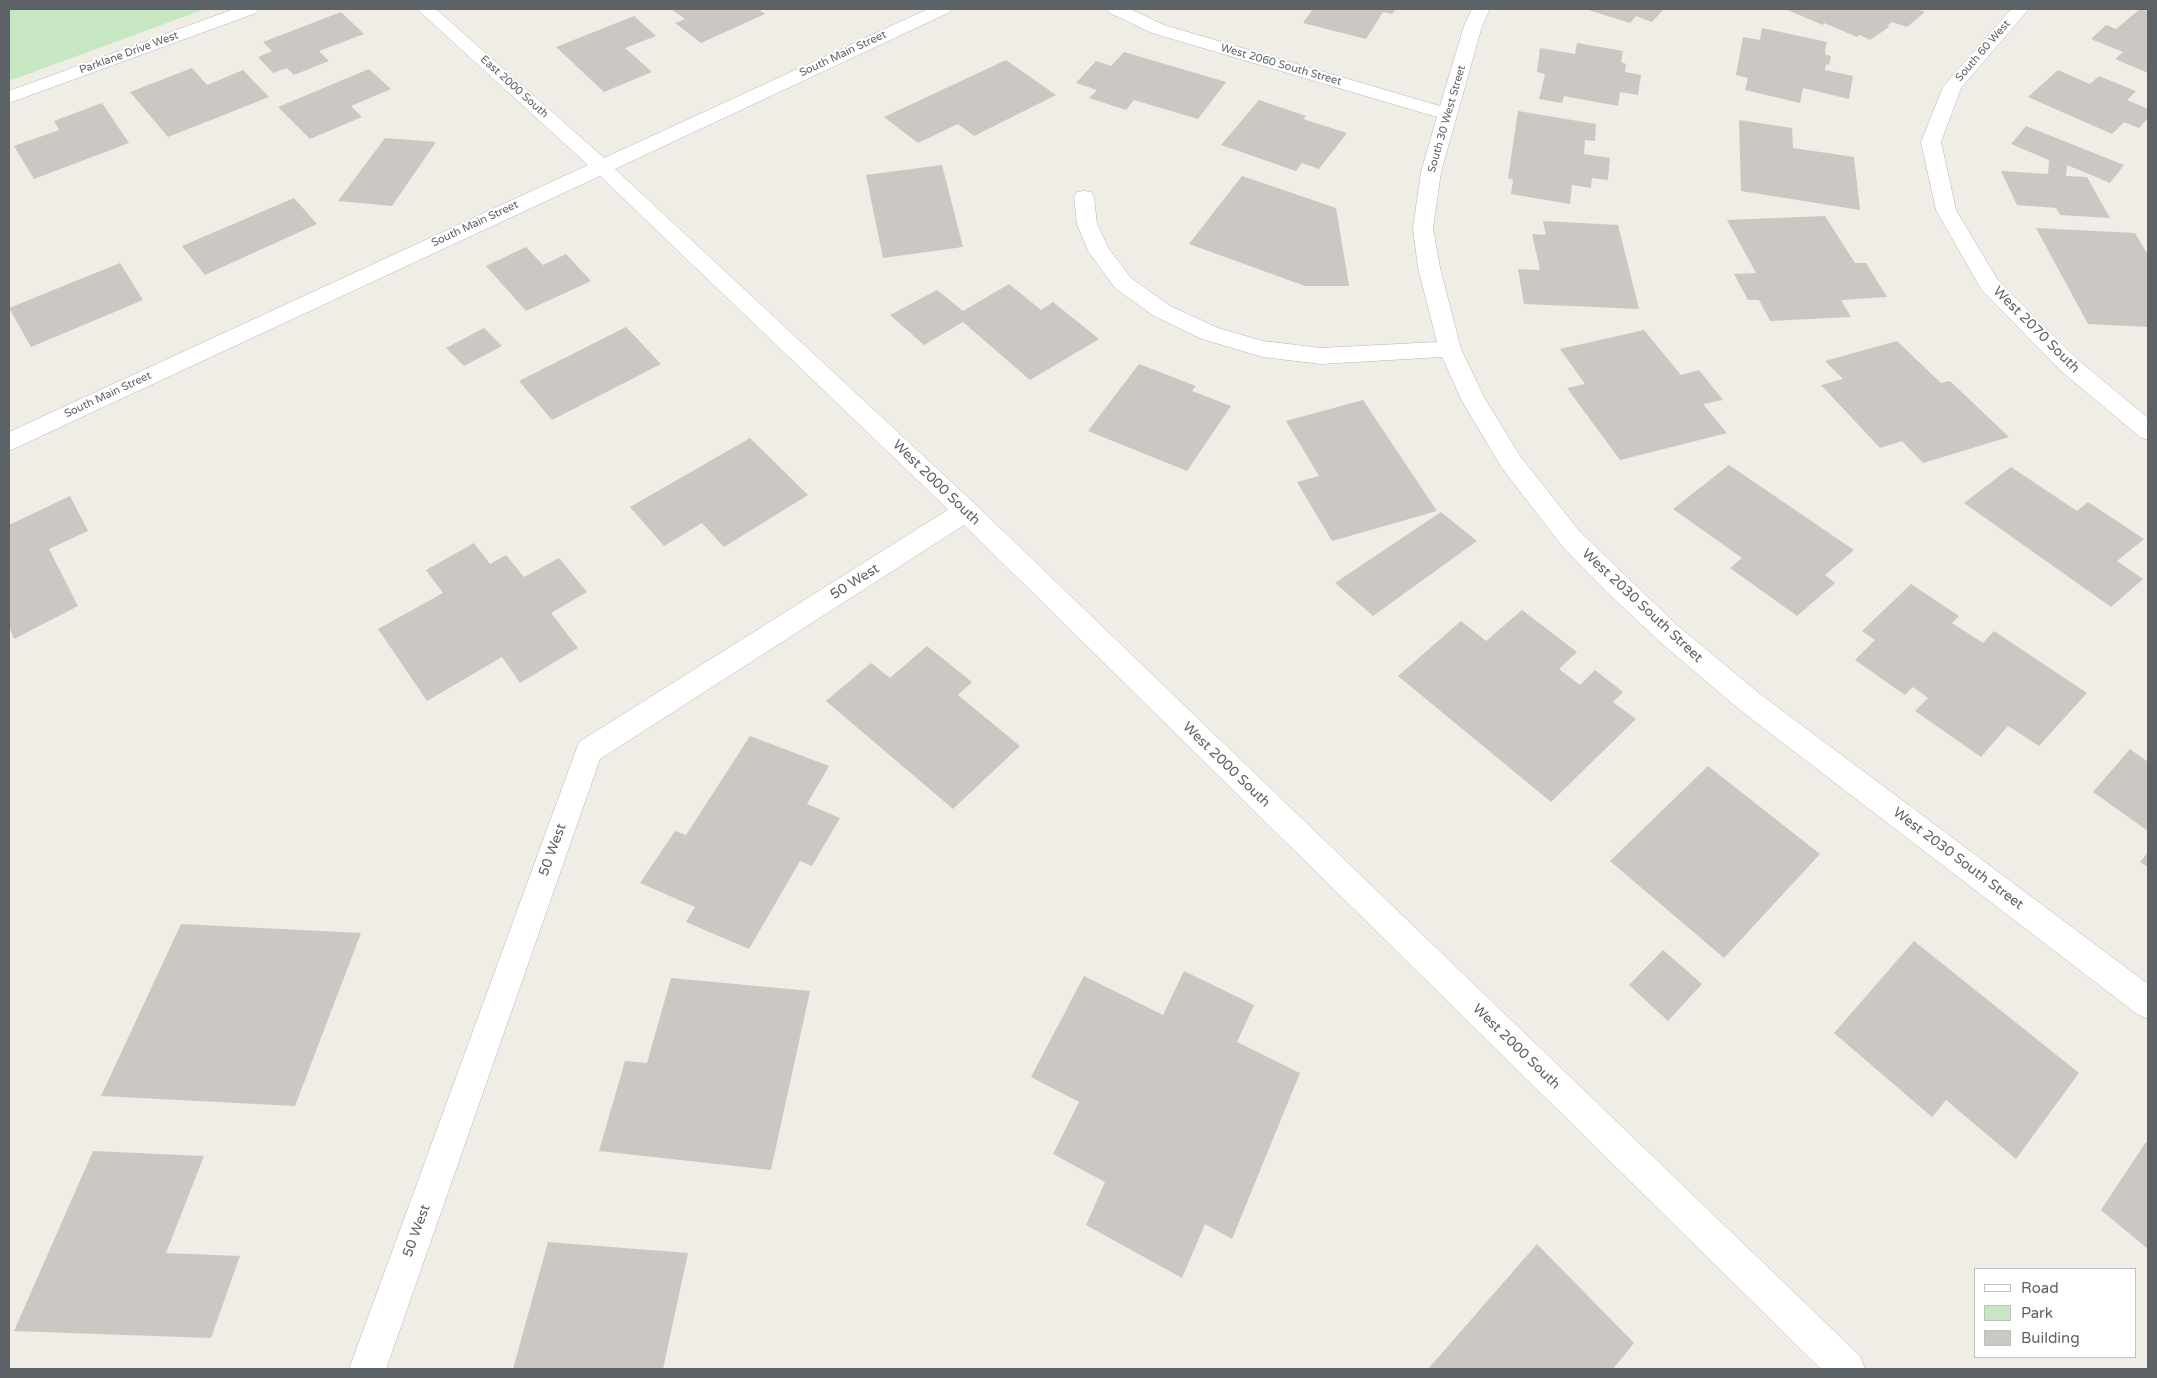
<!DOCTYPE html>
<style>
body{margin:0}
#map{position:relative;width:2157px;height:1378px;overflow:hidden;background:#f0ece6;font-family:"Varela Round",sans-serif}
canvas{display:block}
.frame{position:absolute;inset:0;border:10px solid #5d6266;pointer-events:none}
.legend{position:absolute;left:1974px;top:1268px;width:162px;height:90px;box-sizing:border-box;background:#fff;border:1px solid #bec0c2;margin:0;padding:6px 9px;list-style:none;font-size:15px;color:#5d6266}
.legend li{display:flex;align-items:center;gap:10px;height:25px}
.legend b{width:25px;border:1px solid #bec0c2}
</style>
<div id="map">
<canvas width="2157" height="1378"></canvas>
<div class="frame"></div>
<ul class="legend">
<li><b style="height:6px;background:#fff"></b>Road</li>
<li><b style="height:14px;background:#c7e7c2"></b>Park</li>
<li><b style="height:14px;background:#cbc7c3"></b>Building</li>
</ul>
</div>
<script>
const ctx = document.querySelector('canvas').getContext('2d');
ctx.lineJoin = 'round';
function paint(path, color) { ctx.fillStyle = color; ctx.fill(path, 'evenodd'); }
const toPath = rows => new Path2D(rows.map(r => 'M' + r).join(''));
function stroke(path, color, width, dash) { ctx.strokeStyle = color; ctx.lineWidth = width; ctx.lineCap = dash ? 'butt' : 'round'; ctx.setLineDash(dash || []); ctx.stroke(path); }
function write(font, color, halo, rows, align = 'center') {
  ctx.font = font + ' "Varela Round",sans-serif'; ctx.lineWidth = 4; ctx.setLineDash([]); ctx.textBaseline = 'middle'; ctx.strokeStyle = halo; ctx.fillStyle = color; for (const [text, x, y, turn = 0] of rows) {
    ctx.save(); ctx.translate(x, y); ctx.rotate((+turn || 0) * Math.PI / 180); ctx.textAlign = isNaN(turn) ? turn : align; if (halo) ctx.strokeText(text, 0, 0); ctx.fillText(text, 0, 0); ctx.restore();
  }
}
const green = toPath([
 [9,9,201,9,202,10,9,81]
]);
const building = toPath([
 [671,9,758,9,765,14,701,43,675,23,685,19],
 [1313,9,1396,9,1392,14,1383,12,1366,39,1303,23],
 [1585,9,1660,9,1663,10,1652,22,1636,16,1630,23],
 [1785,9,1917,9,1925,12,1907,27,1892,22,1887,26,1889,27,1870,40,1860,35,1857,37,1824,23,1823,25],
 [2140,9,2148,11,2148,73,2115,59,2123,52,2091,39,2106,25,2116,29],
 [341,12,364,34,319,51,329,61,294,75,287,68,273,73,258,57,272,51,263,42],
 [634,16,656,36,625,48,652,72,604,92,556,47],
 [1762,28,1827,42,1825,51,1826,55,1831,56,1829,65,1826,64,1825,70,1853,76,1849,99,1803,88,1800,103,1745,90,1748,78,1736,75,1743,37,1760,40],
 [1577,43,1623,51,1621,62,1626,64,1625,72,1641,75,1638,95,1620,92,1618,106,1564,96,1562,103,1539,99,1545,74,1537,72,1540,48,1575,54],
 [1124,52,1226,82,1198,119,1134,100,1126,110,1089,98,1097,90,1076,83,1096,61,1111,66],
 [1006,60,1056,95,974,136,958,124,918,143,884,117],
 [192,68,207,85,243,70,269,97,168,137,130,92],
 [369,69,391,89,351,106,362,117,310,139,278,107],
 [2058,70,2090,84,2099,76,2136,91,2127,100,2148,109,2148,118,2139,128,2124,122,2112,134,2028,97],
 [1259,100,1306,116,1303,119,1347,133,1319,169,1302,163,1296,171,1221,145],
 [102,103,129,143,34,179,14,146,59,130,54,121],
 [1518,111,1596,124,1595,141,1585,140,1584,154,1610,158,1608,180,1592,178,1591,188,1572,185,1570,204,1511,194,1513,180,1508,178],
 [1739,120,1792,128,1793,148,1854,157,1860,210,1741,191],
 [2026,126,2124,165,2110,183,2067,165,2066,176,2087,177,2110,218,2060,215,2056,208,2017,205,2001,171,2048,174,2049,160,2011,144],
 [385,138,436,142,392,206,338,201],
 [942,165,963,247,883,258,866,175],
 [1242,176,1336,208,1349,286,1305,286,1189,244],
 [294,198,317,224,205,275,182,246],
 [1825,216,1855,263,1866,263,1887,297,1841,300,1851,317,1770,321,1759,300,1748,300,1734,274,1756,273,1727,220],
 [1543,221,1618,225,1639,309,1524,304,1518,269,1540,270,1532,234,1546,235],
 [2036,228,2135,233,2148,255,2148,327,2088,324],
 [526,247,543,265,566,254,591,281,526,311,486,266],
 [120,263,143,300,31,347,9,308],
 [1009,284,1041,310,1053,302,1099,339,1030,380,963,322,924,345,890,315,937,290,963,311],
 [626,327,661,364,552,420,519,381],
 [484,328,502,346,464,366,446,348],
 [1644,330,1681,375,1699,370,1723,400,1703,404,1727,433,1620,460,1567,388,1585,384,1560,349],
 [1897,341,1941,383,1950,381,2009,437,1923,463,1902,441,1880,448,1821,385,1843,379,1825,361],
 [1139,364,1196,386,1192,391,1231,406,1187,471,1088,431],
 [1363,400,1437,511,1332,541,1297,482,1319,476,1286,421],
 [750,438,808,495,724,547,702,523,664,546,630,507],
 [1729,465,1854,550,1825,575,1835,583,1797,616,1730,568,1742,558,1673,509],
 [2011,467,2077,511,2088,502,2144,539,2117,561,2143,579,2111,607,1964,503],
 [70,496,88,531,49,549,78,606,14,639,9,627,9,525],
 [1441,512,1477,541,1373,616,1335,583],
 [474,543,490,564,506,555,524,577,559,558,587,592,551,613,578,648,520,683,502,657,427,701,378,629,443,593,426,570],
 [1911,584,1959,616,1952,623,1983,643,1994,631,2087,693,2039,746,2008,726,1981,757,1915,711,1928,698,1913,687,1905,695,1855,660,1875,640,1862,631],
 [1522,610,1577,652,1559,669,1580,685,1595,670,1623,692,1613,702,1636,719,1551,802,1398,676,1461,621,1486,641],
 [927,646,972,682,958,695,1020,746,953,809,826,701,871,663,890,678],
 [750,736,829,766,807,804,840,818,812,866,800,861,749,949,686,922,695,907,640,883,675,831,686,835],
 [2130,749,2148,762,2148,831,2093,792],
 [1708,766,1820,854,1724,958,1610,861],
 [2148,852,2148,867,2140,862],
 [181,924,361,933,295,1106,101,1096],
 [1914,941,2079,1073,2016,1159,1946,1100,1932,1117,1834,1033],
 [1663,950,1702,984,1668,1021,1629,985],
 [1184,971,1254,1005,1237,1042,1300,1073,1232,1239,1205,1224,1182,1278,1086,1225,1105,1182,1053,1154,1079,1102,1031,1077,1084,976,1163,1015],
 [671,978,810,991,771,1170,599,1151,625,1061,647,1063],
 [2146,1142,2148,1144,2148,1249,2101,1210],
 [93,1151,204,1156,166,1253,240,1256,211,1338,14,1331],
 [548,1242,688,1253,663,1369,513,1369],
 [1537,1244,1634,1343,1613,1369,1428,1369]
]);
const minor = toPath([
 [234,9,259,9,256,13,9,103,9,91,234,9],
 [1107,9,1130,9,1164,25,1440,106,1464,26,1472,9,1490,9,1482,26,1441,172,1433,228,1440,268,1461,349,1485,399,1520,456,1580,532,1678,626,1760,694,2148,984,2148,1019,2137,1014,1740,710,1660,642,1607,592,1562,546,1502,468,1462,401,1442,357,1321,364,1263,357,1202,339,1154,316,1115,288,1088,251,1077,224,1074,197,1077,192,1084,191,1091,192,1094,197,1097,224,1109,249,1131,278,1170,306,1218,328,1263,341,1321,348,1437,342,1418,268,1413,228,1421,172,1437,117,1152,33,1110,13,1107,9],
 [2011,9,2029,9,1961,88,1941,142,1956,210,1997,279,2077,359,2148,418,2148,440,2140,437,2061,371,1981,289,1936,210,1921,142,1943,87,2011,9],
 [966,501,975,504,978,511,975,518,600,759,386,1369,349,1369,579,742,957,504,966,501]
]);
const tertiary = toPath([
 [417,9,436,9,604,158,928,9,951,9,948,13,615,169,975,504,1860,1356,1865,1369,1821,1369,957,518,600,176,9,451,9,432,588,165,417,9]
]);
const farStreetnames = [
 ["South 60 West",1983,51,-49],
 ["Parklane Drive West",129,53,-20],
 ["South Main Street",843,54,-25],
 ["West 2060 South Street",1281,65,16],
 ["East 2000 South",514,87,42],
 ["South 30 West Street",1447,119,-74],
 ["South Main Street",475,224,-25],
 ["South Main Street",108,395,-25]
];
const streetNames = [
 ["West 2070 South",2036,330,45],
 ["West 2000 South",936,483,44],
 ["50 West",855,582,-32],
 ["West 2030 South Street",1642,606,43],
 ["West 2000 South",1226,765,44],
 ["50 West",553,850,-70],
 ["West 2030 South Street",1958,859,37],
 ["West 2000 South",1516,1047,44],
 ["50 West",417,1231,-70]
];
paint(green, '#c7e7c2');
paint(building, '#cbc7c3');
stroke(minor, '#b3b7ba', 1);
stroke(tertiary, '#b3b7ba', 1);
paint(minor, '#fff');
paint(tertiary, '#fff');
write('11px', '#5d6266', '#fff', farStreetnames);
write('14px', '#5d6266', '#fff', streetNames);
</script>
